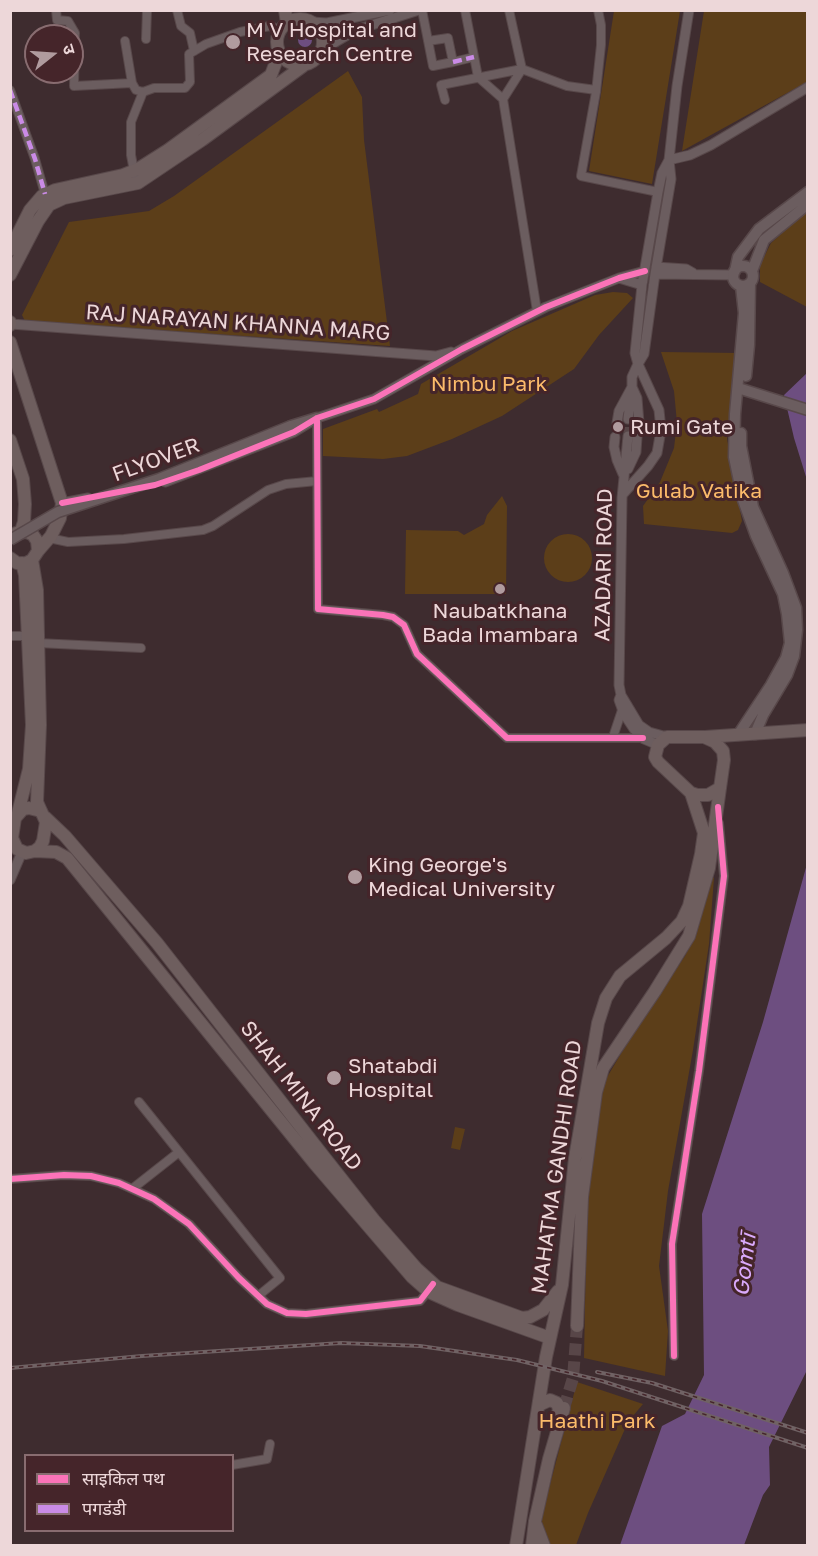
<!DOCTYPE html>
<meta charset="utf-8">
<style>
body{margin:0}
#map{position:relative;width:818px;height:1556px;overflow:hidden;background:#3e2c2f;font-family:"Golos Text","Noto Sans Devanagari",sans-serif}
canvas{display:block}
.frame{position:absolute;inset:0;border:12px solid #edd7d9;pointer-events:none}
.legend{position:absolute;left:24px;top:1454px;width:210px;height:78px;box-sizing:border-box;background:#45252a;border:2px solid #886c70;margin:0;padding:8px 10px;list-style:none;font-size:18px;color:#edd7d9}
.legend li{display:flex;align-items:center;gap:12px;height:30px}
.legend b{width:30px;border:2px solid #886c70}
.north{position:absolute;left:24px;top:24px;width:60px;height:60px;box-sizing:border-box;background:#45252a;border:2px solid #886c70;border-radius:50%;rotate:73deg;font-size:16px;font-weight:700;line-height:24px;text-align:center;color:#edd7d9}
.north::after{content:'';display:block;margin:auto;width:21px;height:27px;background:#b09b9e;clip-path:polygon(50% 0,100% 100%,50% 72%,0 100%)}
</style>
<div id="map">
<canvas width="818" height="1556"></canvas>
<div class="frame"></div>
<ul class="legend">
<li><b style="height:8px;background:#fb73b8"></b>साइकिल पथ</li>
<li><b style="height:8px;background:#ca8be6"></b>पगडंडी</li>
</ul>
<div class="north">उ</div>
</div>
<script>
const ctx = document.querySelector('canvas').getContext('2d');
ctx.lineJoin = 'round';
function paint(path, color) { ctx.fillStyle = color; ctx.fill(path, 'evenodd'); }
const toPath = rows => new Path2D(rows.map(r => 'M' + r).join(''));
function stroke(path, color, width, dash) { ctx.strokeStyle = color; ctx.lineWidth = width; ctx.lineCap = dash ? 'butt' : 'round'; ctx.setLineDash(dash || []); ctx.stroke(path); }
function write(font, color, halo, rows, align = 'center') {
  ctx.font = font + ' "Golos Text",sans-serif'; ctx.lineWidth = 6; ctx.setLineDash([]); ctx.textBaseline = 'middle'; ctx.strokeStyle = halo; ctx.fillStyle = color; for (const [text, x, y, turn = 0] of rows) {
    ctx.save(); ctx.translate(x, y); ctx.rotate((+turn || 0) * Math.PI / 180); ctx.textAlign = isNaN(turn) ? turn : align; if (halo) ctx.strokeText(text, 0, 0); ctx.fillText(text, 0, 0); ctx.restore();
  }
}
const green = toPath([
 [614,11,680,11,652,184,589,171],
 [704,11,807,11,807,82,682,151],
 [348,71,362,97,364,140,390,346,25,321,22,315,69,222,149,211,174,196],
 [807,211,807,307,760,282,760,265,771,243],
 [613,292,627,293,633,298,599,335,574,369,502,416,452,439,407,456,383,459,323,456,323,429,377,409,379,412,418,394,421,384,512,331,595,295],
 [661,352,739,353,727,439,742,521,738,530,732,533,644,524,643,506,660,482,674,448,677,423,674,391],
 [502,496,507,506,506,594,405,594,406,530,458,531,464,535,484,524,487,515],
 '544 558a24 24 0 1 1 48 0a24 24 0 1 1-48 0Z',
 [710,876,714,878,709,944,693,1050,668,1191,659,1266,668,1331,665,1376,584,1358,587,1201,596,1107,603,1084,635,1030,685,956,695,931],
 [455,1127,465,1129,460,1150,451,1148],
 [577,1382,643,1404,628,1422,588,1513,576,1545,549,1545,541,1519]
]);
const water = toPath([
 '298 40a7 7 0 1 1 14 0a7 7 0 1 1-14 0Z',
 [807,373,807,480,794,438,784,395],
 [807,864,807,1370,769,1447,770,1485,763,1495,744,1545,620,1545,662,1426,685,1414,704,1375,702,1214,763,1022]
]);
const tertiaryTunnel = toPath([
 [628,436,628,419]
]);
const primaryTunnel = toPath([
 [564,1408,573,1378,577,1326]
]);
const minor = toPath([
 [56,10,57,20,68,21,75,33,74,86,132,83],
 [177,10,181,26,190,33,194,51],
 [422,10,433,66,453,62,448,38,428,41],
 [465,10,478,77,503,99,537,311],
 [598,10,601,25,601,45,596,92,581,176,658,192],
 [146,39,147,10],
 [125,41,132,83,136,90,143,92,154,88,185,88,190,82,189,54,206,44,240,32,270,26,280,30],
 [453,62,474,57],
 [10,90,35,159,45,194],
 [503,99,522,69,509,10],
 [445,100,441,85,522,69,567,86,596,90],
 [138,183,134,171,131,155,131,122,143,92],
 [317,418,318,609,383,615,393,617,404,625,417,654,507,738,643,738],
 [49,538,68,542,124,539,203,530,213,526,268,490,286,484,317,481],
 [10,636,28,636],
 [38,643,141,648],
 [613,737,622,710],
 [139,1102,280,1278,258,1296],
 [10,1179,64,1175,91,1176,119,1183,154,1199,189,1224,239,1278,267,1304,287,1313,306,1314,420,1301,431,1288],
 [132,1189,179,1152],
 [674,1356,672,1244,699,1071,724,876,719,823],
 [232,1465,267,1459,270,1444]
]);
const tertiary = toPath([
 [312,22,327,23,390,10],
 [318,56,334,43,356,30,419,10],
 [669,160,690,155,711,145,808,87],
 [656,267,686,269,693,273],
 [655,274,734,275],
 [619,278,642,285],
 [11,324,436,356,451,352],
 [632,387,637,398,639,423],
 [628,419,631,394],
 [617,423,619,411,632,387,632,377,638,364,644,354,655,274,671,179,669,160],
 [628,436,622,498,619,685,621,695,619,700,624,714,634,729,644,739,658,745],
 [615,437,614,447,617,460,623,474],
 [628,469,636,452,637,437],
 [165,482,294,432,317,418,374,399,462,349,546,307,619,278,645,271],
 [623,494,648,466,657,453,661,430,659,410,638,364,635,353,642,285,658,192,662,173,669,160,677,86,689,10],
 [62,503,88,498],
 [621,695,639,725,649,732,667,737],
 [10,880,22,852]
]);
const secondary = toPath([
 '733 276a10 10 0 1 1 20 0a10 10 0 1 1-20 0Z',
 [735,271,738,257,759,229,808,192],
 [752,271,764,240,808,204],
 [746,376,749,345,750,283],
 [738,388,808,410],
 [291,426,317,418],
 [741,433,741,446,753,507,783,573,796,608,797,630,794,656,787,675,763,715,755,734],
 [738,735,771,685,786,658,790,643,787,614,783,594,756,536,743,500,734,457,735,414,744,313,741,286]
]);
const primary = toPath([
 [285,10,287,23],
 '277 42a23 23 0 1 1 46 0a23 23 0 1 1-46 0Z',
 [10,250,30,210,42,196,55,190,123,175,138,169,168,150,271,75,279,54],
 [10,275,38,221,49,205,64,198,138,183,202,140,303,66],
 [10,322,10,325],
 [10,342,62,503,60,518,51,536,38,551],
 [10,440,23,479,25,504,24,522,21,531],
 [10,558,17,563,24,564,32,560,38,551,37,541,33,535,27,532,16,533],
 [32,560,37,590,40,725,37,802,41,811],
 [667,737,704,737,715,742,723,751,724,760,720,788,708,795,697,795,691,793,658,762,655,757,658,745,667,737],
 [705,737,808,730],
 [29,808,41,811,46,822,43,841,40,847,35,851,26,853,17,849,12,838,15,818,23,809,29,808],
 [18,813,29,769,32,725,25,575,22,563],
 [45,817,65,836,157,943,325,1158,374,1220,417,1269,437,1287,522,1318,530,1317,543,1310,558,1291],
 [35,851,56,852,67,858,315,1164,412,1277,429,1292,458,1305,550,1338],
 [577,1326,582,1197,596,1092,603,1068,655,991,689,936,709,868,720,788],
 [539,1405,550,1400,557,1403,559,1409,557,1418],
 [536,1525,544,1546],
 [516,1546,546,1357,562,1285,575,1158,598,1023,606,998,620,976,666,938,682,921,689,906,701,854,704,833,691,793],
 [532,1546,535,1521,549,1459,564,1408]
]);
const rail = toPath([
 [10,1368,142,1356,341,1343,420,1346,517,1360,602,1381,808,1448],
 [597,1372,652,1383,808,1433]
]);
const secondaryBridge = toPath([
 [10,540,58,512,159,479,291,426]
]);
const quiet = toPath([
 [453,62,474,57],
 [10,90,35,159,45,194]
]);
const cycleway = toPath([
 [317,418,318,609,383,615,393,617,404,625,417,654,507,738,643,738],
 [62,503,155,485,199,470,294,432,317,418,374,399,462,349,546,307,619,278,645,271],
 [10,1179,64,1175,91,1176,119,1183,154,1199,189,1224,239,1278,267,1304,287,1313,306,1314,420,1301,433,1284],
 [674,1356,672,1244,699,1071,724,876,718,807]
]);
const markers = [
 [233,42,8,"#b09b9e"],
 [618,427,6,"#b09b9e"],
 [500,589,6,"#b09b9e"],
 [355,877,8,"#b09b9e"],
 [334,1078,8,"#b09b9e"]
];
const poiNames = [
 ["M V Hospital and",246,30],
 ["Research Centre",246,54],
 ["Rumi Gate",630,427],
 ["Naubatkhana",500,611,"center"],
 ["Bada Imambara",500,635,"center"],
 ["King George's",368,865],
 ["Medical University",368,889],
 ["Shatabdi",348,1066],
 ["Hospital",348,1090]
];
const streetNames = [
 ["RAJ NARAYAN KHANNA MARG",238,323,4],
 ["FLYOVER",156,460,-20],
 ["AZADARI ROAD",604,565,-89],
 ["SHAH MINA ROAD",301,1096,52],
 ["MAHATMA GANDHI ROAD",557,1167,-82]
];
const parkNames = [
 ["Nimbu Park",489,384],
 ["Gulab Vatika",699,491],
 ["Haathi Park",597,1421]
];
const waterNames = [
 ["Gomtī",745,1265,-83]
];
paint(green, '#5c3e19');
paint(water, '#6d4e80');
stroke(tertiaryTunnel, '#584648', 9, [9, 4.5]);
stroke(primaryTunnel, '#584648', 12, [12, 6]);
stroke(minor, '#58484a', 10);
stroke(tertiary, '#58484a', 11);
stroke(secondary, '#58484a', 13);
stroke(primary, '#58484a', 14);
stroke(minor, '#6b5d5f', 8);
stroke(tertiary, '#6b5d5f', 9);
stroke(secondary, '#6b5d5f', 10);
stroke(primary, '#6e5e5e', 12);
stroke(rail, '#706264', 4);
stroke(rail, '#45252a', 1.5, [4.5]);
stroke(secondaryBridge, '#58484a', 13, []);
stroke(secondaryBridge, '#6b5d5f', 10);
stroke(quiet, '#ca8be6', 4.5, [9, 4.5]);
stroke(cycleway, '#fb73b8', 6);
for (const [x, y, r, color] of markers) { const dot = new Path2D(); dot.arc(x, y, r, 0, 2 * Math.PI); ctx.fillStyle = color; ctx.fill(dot); stroke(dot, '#45252a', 2); }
write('21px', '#edd7d9', '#45252a', poiNames, 'left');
write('21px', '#edd7d9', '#45252a', streetNames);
write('21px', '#fcbb6a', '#45252a', parkNames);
write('italic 22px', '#daaafc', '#45252a', waterNames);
</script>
